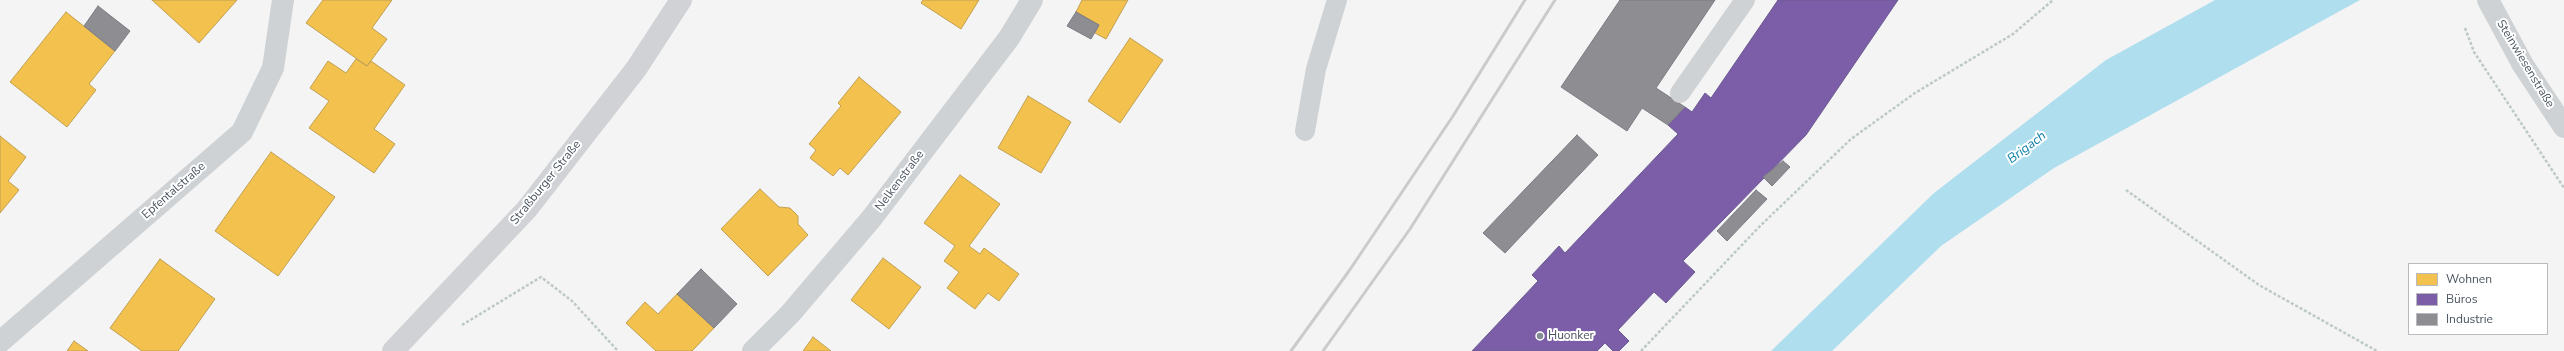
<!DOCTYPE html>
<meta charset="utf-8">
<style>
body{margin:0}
#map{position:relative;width:2564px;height:351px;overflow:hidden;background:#f4f4f4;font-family:"Nunito Sans",sans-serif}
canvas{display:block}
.legend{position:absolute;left:2408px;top:263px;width:140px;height:72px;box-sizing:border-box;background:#fff;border:1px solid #b7bbbf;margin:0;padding:5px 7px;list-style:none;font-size:12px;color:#4a5460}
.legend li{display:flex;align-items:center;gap:8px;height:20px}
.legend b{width:20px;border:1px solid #b7bbbf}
</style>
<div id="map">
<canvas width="2564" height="351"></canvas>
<ul class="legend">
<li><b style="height:11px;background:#f2c14e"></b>Wohnen</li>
<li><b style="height:11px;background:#7b5ea7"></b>Büros</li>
<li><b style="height:11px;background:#8d8d92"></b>Industrie</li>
</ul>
</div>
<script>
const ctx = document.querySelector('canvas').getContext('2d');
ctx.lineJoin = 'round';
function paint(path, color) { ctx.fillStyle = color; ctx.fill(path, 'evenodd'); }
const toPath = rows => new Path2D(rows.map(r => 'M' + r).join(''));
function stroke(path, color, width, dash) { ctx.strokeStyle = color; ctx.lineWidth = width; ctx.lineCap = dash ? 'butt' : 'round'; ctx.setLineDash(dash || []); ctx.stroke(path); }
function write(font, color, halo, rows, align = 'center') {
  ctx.font = font + ' "Nunito Sans",sans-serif'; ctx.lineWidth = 4; ctx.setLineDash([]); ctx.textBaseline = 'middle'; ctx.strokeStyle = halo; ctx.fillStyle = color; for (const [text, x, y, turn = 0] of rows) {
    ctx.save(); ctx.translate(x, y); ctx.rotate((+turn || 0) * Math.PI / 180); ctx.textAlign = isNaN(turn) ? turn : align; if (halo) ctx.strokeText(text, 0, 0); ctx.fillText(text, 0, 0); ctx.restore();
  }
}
const water = toPath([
 [2215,0,2360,0,2054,168,1941,246,1832,351,1771,351,1934,193,2106,60]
]);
const homes = toPath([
 [152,0,237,0,199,43,152,0],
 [323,0,392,0,372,28,387,39,367,66,306,23,323,0],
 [923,0,979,0,961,29,921,3,923,0],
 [1082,0,1128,0,1106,39,1095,33,1099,25,1076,12,1082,0],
 [66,12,115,51,89,84,96,90,67,127,10,82,66,12],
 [1130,38,1163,60,1120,123,1088,101,1130,38],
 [356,59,367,66,371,61,405,85,374,129,395,144,374,173,309,128,329,101,310,88,328,61,346,73,356,59],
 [859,77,901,112,848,175,840,168,833,176,810,158,816,150,809,144,841,106,838,103,859,77],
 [1028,96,1071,122,1041,173,998,148,1028,96],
 [0,136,26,157,8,181,19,190,0,213,0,136],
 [271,152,335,197,278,276,215,231,271,152],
 [960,175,1000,204,969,246,980,254,984,248,1019,274,999,301,988,293,975,309,947,288,959,272,944,261,955,246,924,223,960,175],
 [760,189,779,207,790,208,798,216,798,224,808,235,768,276,721,229,760,189],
 [883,258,921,287,889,329,851,300,883,258],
 [160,259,215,299,178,351,142,351,110,328,160,259],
 [677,294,714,328,692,351,656,351,626,323,645,302,658,314,677,294],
 [813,337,831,351,803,351,813,337],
 [74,341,88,351,67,351,74,341]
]);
const offices = toPath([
 [1778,0,1898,0,1806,135,1683,261,1695,272,1666,303,1654,292,1618,330,1629,341,1619,351,1613,351,1605,343,1597,351,1472,351,1538,281,1532,275,1559,246,1565,253,1678,134,1668,125,1685,107,1692,112,1705,93,1711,98,1778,0]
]);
const industry = toPath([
 [1620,0,1715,0,1656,88,1685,107,1668,125,1642,108,1627,131,1561,87,1620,0],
 [98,6,130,31,115,51,84,26,98,6],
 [1076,12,1099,25,1091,39,1067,26,1076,12],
 [1577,135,1598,155,1505,253,1483,233,1577,135],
 [1783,161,1790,167,1772,186,1763,177,1783,161],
 [1756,190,1767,199,1727,241,1717,231,1756,190],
 [701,269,737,304,714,328,677,294,701,269]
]);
const path = toPath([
 [2465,28,2474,52,2564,188],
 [2126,190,2259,285,2377,351],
 [462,325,541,277,572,301,618,351],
 [1641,351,1760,226,1851,139,1915,93,2013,34,2053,0]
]);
const service = toPath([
 [1680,93,1745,0],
 [1305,131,1316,69,1337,0]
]);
const minor = toPath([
 [0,342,242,132,273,68,283,0],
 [753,351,790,314,871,219,1009,38,1032,0]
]);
const tertiary = toPath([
 [2488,0,2523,65,2564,127]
]);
const secondary = toPath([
 [393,351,527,209,636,69,681,0]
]);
const rail = toPath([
 [1291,351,1349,271,1453,116,1525,0],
 [1323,351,1410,229,1555,0]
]);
const markers = [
 [1540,336,4,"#868c94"]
];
const streetNames = [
 ["Steinwiesenstraße",2525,64,59],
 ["Nelkenstraße",900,181,-53],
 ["Straßburger Straße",546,183,-51],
 ["Epfentalstraße",174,191,-41]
];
const poiNames = [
 ["Huonker",1548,336]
];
const waterNames = [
 ["Brigach",2027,148,-37]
];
paint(water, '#afdeee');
paint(homes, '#f2c14e');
stroke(homes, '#c0a053', 1);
paint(offices, '#7b5ea7');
stroke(offices, '#6c5b92', 1);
paint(industry, '#8d8d92');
stroke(industry, '#797c83', 1);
stroke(path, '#bdc9c5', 2.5, [3, 2]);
stroke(service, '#cfd2d4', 20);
stroke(minor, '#cfd2d4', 22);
stroke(tertiary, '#cfd2d4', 22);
stroke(secondary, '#d0d2d5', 22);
stroke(rail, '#cacbcd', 3);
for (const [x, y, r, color] of markers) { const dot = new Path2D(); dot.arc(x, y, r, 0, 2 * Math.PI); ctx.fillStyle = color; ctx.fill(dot); stroke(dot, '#fff', 1.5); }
write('12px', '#4a5460', '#fff', streetNames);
write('12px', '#4a5460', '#fff', poiNames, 'left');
write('italic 13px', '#0e7fa7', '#fff', waterNames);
</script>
